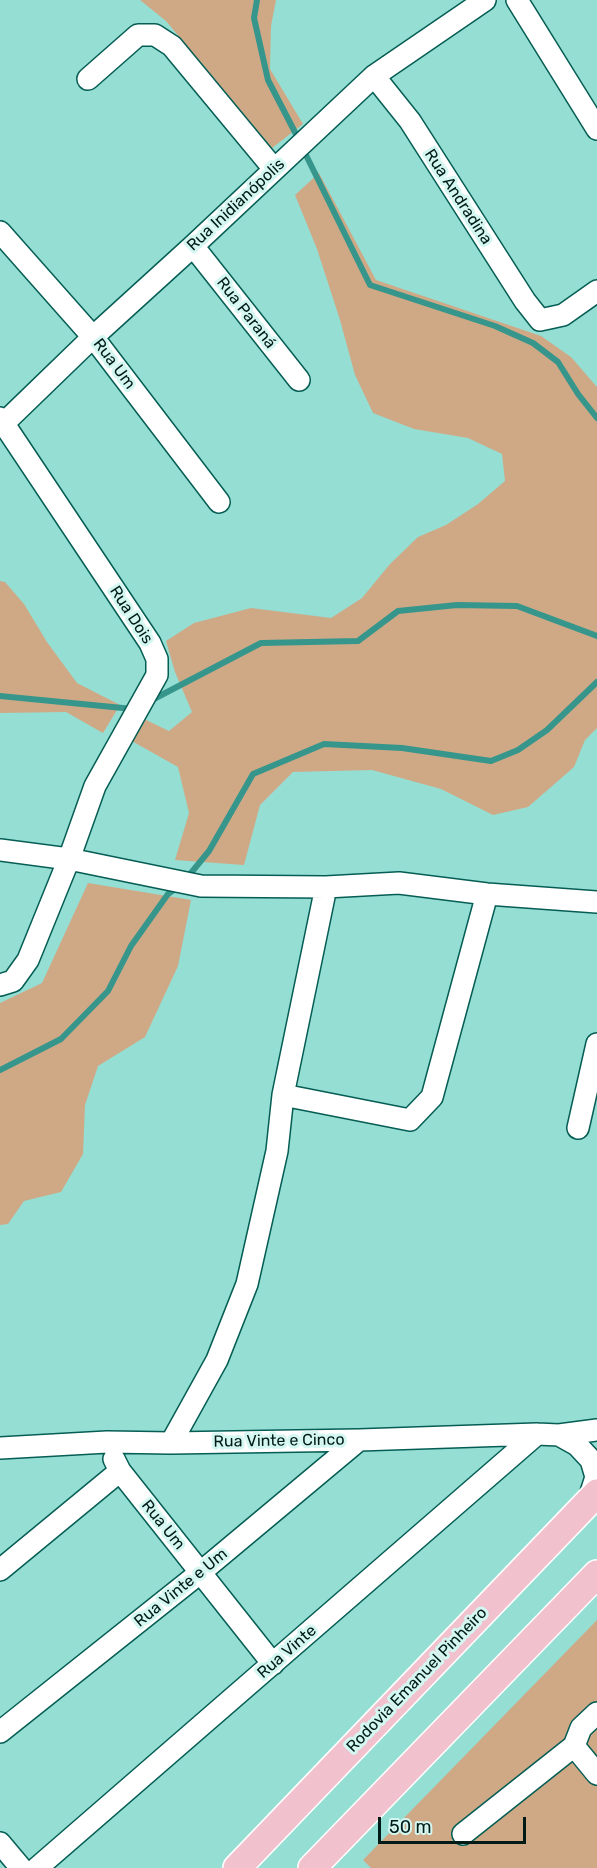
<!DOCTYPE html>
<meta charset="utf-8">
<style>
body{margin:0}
#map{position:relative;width:597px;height:1868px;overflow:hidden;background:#95ded3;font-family:Rubik,sans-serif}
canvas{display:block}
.scale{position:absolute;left:378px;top:1817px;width:148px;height:27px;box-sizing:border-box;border:3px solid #001a17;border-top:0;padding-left:8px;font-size:18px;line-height:21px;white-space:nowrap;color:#001a17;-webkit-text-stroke:4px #d4f7f1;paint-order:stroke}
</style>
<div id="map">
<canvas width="597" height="1868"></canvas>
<div class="scale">50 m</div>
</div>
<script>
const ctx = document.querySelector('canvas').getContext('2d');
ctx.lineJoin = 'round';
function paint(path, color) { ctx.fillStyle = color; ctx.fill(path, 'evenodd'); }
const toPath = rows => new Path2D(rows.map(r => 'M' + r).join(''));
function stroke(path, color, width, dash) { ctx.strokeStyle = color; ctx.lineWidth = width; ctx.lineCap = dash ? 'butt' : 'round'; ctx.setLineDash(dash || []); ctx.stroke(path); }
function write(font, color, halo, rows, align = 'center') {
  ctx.font = font + ' Rubik,sans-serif'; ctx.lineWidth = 6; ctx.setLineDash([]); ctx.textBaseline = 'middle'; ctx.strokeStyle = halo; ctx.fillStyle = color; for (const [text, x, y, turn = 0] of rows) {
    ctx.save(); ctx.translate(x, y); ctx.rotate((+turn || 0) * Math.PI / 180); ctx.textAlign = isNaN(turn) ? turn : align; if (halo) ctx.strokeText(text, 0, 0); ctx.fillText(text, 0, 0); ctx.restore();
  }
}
const green = toPath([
 [140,0,276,0,271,26,270,69,303,124,272,148,166,21],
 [319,173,376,280,541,336,571,357,597,387,597,728,585,740,574,767,528,807,493,815,441,789,372,770,293,772,260,805,244,865,175,860,189,813,178,767,130,740,142,718,169,731,192,712,175,672,166,641,194,623,251,608,331,618,362,598,390,564,418,537,446,525,478,504,505,481,502,454,468,438,414,429,373,413,355,375,340,320,317,249,295,195],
 [0,581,5,582,24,604,47,642,77,683,120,705,103,733,66,712,0,713],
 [88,883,191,900,178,966,145,1037,98,1066,85,1105,83,1154,61,1192,24,1201,8,1224,0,1225,0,1003,42,983],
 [597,1620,597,1868,371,1868,363,1860]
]);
const stream = toPath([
 [257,0,254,18,268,80,299,140],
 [303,149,370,285,495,326,533,343,558,362,578,394,597,418],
 [0,696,133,709],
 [150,701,261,643,358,641,398,611,457,605,517,606,597,636],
 [186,879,209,851,253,774,324,744,402,748,491,761,518,750,547,730,597,682],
 [0,1070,61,1039,108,991,131,946,168,894,179,886]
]);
const minor = toPath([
 [517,0,597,129],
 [374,76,410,121,525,301,540,320,563,315,597,291],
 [88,79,138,35,155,35,172,46,274,169],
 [0,232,93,337,219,502],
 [193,246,299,380],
 [0,418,150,643,157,659,157,675,95,786,69,859,28,960,13,981,0,985],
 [0,427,93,337,193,246,374,76,485,0],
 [0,850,69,859,201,886,326,887,399,883,487,894,597,902],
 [283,1095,410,1120,432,1097,487,894],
 [578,1128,597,1044],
 [559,1435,577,1445,591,1460,596,1477,588,1502],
 [171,1443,217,1360,247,1284,277,1151,283,1095,326,887],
 [0,1448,107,1442,171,1443,359,1440,537,1434,559,1435,597,1430],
 [120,1471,273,1664],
 [0,1570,120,1471,114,1459],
 [597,1713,581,1728,574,1746,597,1774],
 [0,1732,201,1572,359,1440],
 [463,1834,574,1746],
 [0,1843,21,1868],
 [37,1868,537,1434]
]);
const major = toPath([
 [237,1868,597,1493],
 [312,1868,597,1574]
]);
const streetNames = [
 ["Rua Andradina",458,197,57],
 ["Rua Inidianópolis",236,205,-43],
 ["Rua Paraná",246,313,52],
 ["Rua Um",114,364,53],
 ["Rua Dois",131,615,57],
 ["Rua Vinte e Cinco",279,1441,-1],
 ["Rua Um",163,1525,51],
 ["Rua Vinte e Um",181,1588,-39],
 ["Rua Vinte",287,1652,-41],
 ["Rodovia Emanuel Pinheiro",417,1680,-46]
];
paint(green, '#cfa986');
stroke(stream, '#36968b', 6);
stroke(minor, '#055d54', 24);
stroke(major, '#fff', 30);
stroke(minor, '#fff', 21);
stroke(major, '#f1c1cd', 27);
write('16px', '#001a17', '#d4f7f1', streetNames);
</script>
